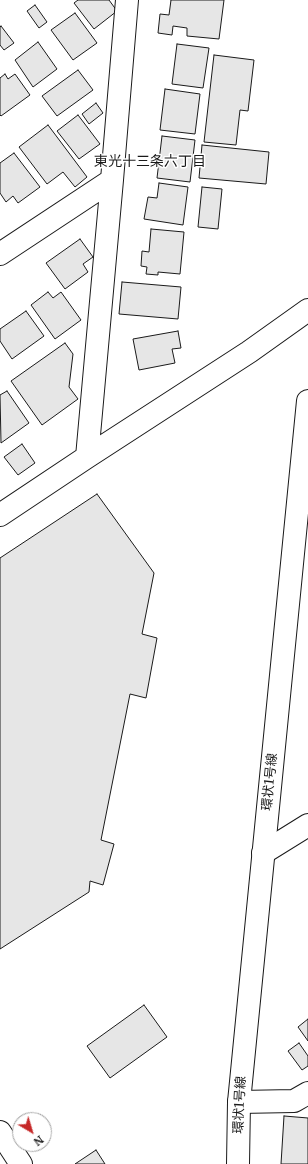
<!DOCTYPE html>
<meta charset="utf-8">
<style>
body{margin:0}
#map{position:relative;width:308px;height:1164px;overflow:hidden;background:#fff;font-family:Merriweather,serif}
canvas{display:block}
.north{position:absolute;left:12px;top:1112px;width:40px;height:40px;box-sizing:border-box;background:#fff;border:1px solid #a3a3a3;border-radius:50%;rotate:142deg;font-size:11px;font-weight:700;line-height:16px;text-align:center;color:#1a1a1a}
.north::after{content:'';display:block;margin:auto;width:14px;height:18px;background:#c62828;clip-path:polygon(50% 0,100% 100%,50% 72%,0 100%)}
</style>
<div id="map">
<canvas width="308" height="1164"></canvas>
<div class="north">N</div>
</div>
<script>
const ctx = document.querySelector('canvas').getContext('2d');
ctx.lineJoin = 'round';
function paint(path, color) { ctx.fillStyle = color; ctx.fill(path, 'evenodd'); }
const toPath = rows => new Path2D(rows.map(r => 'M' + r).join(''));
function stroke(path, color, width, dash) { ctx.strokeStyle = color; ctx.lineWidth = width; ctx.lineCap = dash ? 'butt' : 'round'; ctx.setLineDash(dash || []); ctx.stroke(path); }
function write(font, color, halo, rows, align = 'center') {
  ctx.font = font + ' Merriweather,"Noto Sans JP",serif'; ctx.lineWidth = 3; ctx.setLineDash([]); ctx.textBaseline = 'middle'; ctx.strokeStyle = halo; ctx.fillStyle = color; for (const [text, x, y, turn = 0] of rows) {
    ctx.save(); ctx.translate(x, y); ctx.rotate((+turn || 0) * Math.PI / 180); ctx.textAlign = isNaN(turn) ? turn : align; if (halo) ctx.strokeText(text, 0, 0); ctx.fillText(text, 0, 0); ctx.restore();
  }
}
const building = toPath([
 [78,0,109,0,117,11,94,29,74,3,78,0],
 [171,0,224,0,219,39,187,36,187,28,173,26,172,35,158,33,160,14,169,15,171,0],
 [35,5,47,22,39,28,27,11,35,5],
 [75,13,97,43,73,60,51,30,75,13],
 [1,26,14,43,4,50,0,45,0,27,1,26],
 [38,42,57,69,33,87,15,60,38,42],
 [177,44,209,48,203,88,172,84,177,44],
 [214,55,254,60,248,111,240,110,236,145,204,142,214,55],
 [78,70,93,90,57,116,42,96,78,70],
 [5,74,8,79,15,74,30,95,1,116,0,115,0,78,5,74],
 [165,89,200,94,195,134,160,130,165,89],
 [96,103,103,113,89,124,82,114,96,103],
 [78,115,100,144,79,159,57,131,78,115],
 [48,125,87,177,75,187,63,172,47,184,19,147,48,125],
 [162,136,195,140,190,182,157,178,162,136],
 [202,145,269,152,266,184,199,178,202,145],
 [14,153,40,187,18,203,13,196,6,202,0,193,0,163,14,153],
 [159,183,188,187,183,225,144,219,148,197,157,198,159,183],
 [202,187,222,189,218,229,198,227,202,187],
 [151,229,184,232,180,274,158,272,158,275,146,274,147,267,141,266,142,251,149,252,151,229],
 [80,239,93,257,83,264,88,272,65,289,46,263,80,239],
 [122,282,181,287,178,319,119,314,122,282],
 [48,292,53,298,61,292,81,320,55,339,31,305,48,292],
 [26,311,44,336,12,359,0,341,0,329,26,311],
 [178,331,181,348,172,349,175,363,139,370,133,339,178,331],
 [65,343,73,354,69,387,78,399,42,425,11,381,65,343],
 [7,391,29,423,1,443,0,395,7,391],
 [22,444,35,463,18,475,4,457,22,444],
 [97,494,154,573,142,634,157,638,146,698,130,694,101,840,114,844,103,885,90,881,89,892,0,949,0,558,97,494],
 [144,1005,167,1037,110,1078,87,1046,144,1005],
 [308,1019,308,1041,298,1027,308,1019],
 [299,1043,308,1056,308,1066,302,1070,288,1051,299,1043],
 [284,1116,308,1118,308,1164,281,1164,284,1116],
 [96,1150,105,1164,75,1164,96,1150]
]);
const minor = toPath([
 [0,254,112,180],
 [87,457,112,180,127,0],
 [0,515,87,457,249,352,308,310],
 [263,853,308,825],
 [239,1102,294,1101,308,1093],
 [0,1132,21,1164]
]);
const primary = toPath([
 [238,1164,239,1102,308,401]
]);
const streetNames = [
 ["環状1号線",270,782,-84],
 ["環状1号線",240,1105,-87]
];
const neighbourhoodNames = [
 ["東光十三条六丁目",150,162]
];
paint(building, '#e6e6e6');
stroke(building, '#1a1a1a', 1);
stroke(minor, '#1a1a1a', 24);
stroke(primary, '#1a1a1a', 24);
stroke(minor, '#fff', 22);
stroke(primary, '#fff', 22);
write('13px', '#1a1a1a', '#fff', streetNames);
write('14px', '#1a1a1a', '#fff', neighbourhoodNames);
</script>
